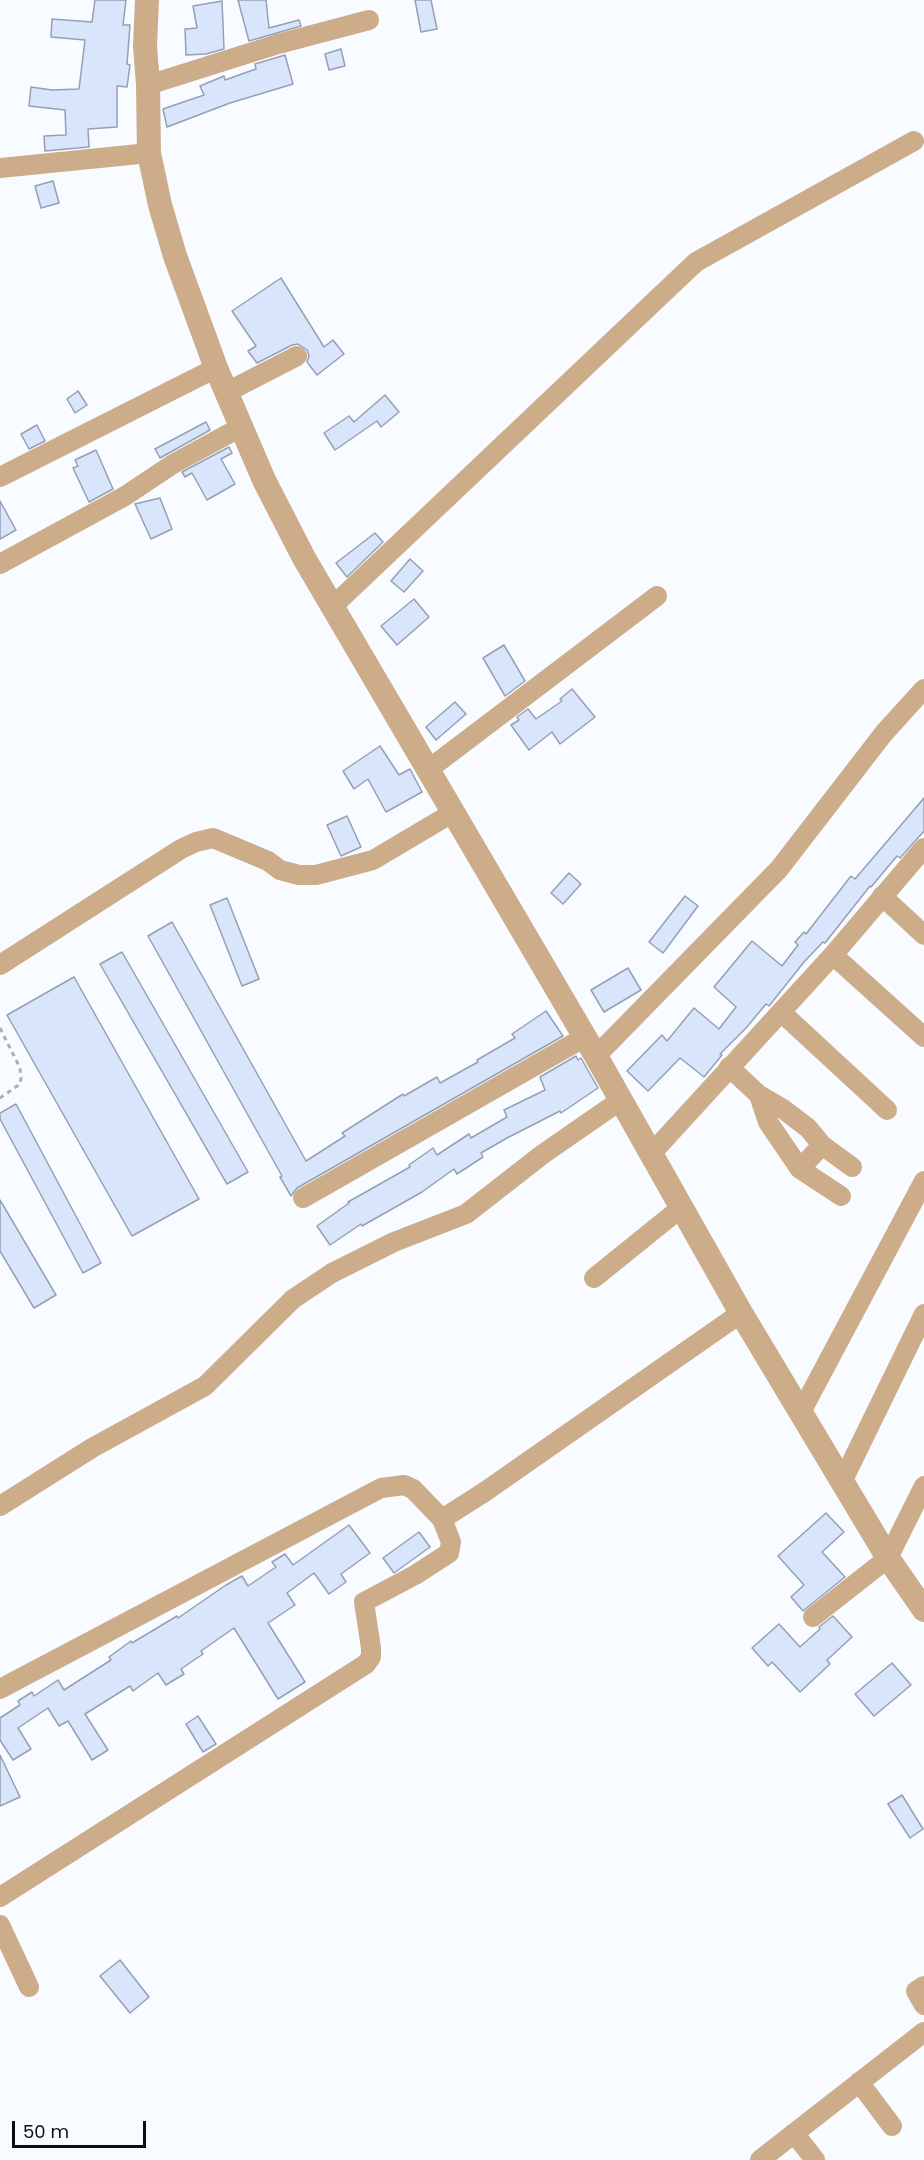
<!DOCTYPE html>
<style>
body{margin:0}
#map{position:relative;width:924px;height:2160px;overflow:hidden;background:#f8fbff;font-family:Poppins,sans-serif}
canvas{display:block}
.scale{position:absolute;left:12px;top:2121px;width:134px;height:27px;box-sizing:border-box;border:3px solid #0a0e15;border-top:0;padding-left:8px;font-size:18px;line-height:21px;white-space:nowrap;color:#0a0e15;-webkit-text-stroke:4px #f8fbff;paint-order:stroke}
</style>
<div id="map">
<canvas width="924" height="2160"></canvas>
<div class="scale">50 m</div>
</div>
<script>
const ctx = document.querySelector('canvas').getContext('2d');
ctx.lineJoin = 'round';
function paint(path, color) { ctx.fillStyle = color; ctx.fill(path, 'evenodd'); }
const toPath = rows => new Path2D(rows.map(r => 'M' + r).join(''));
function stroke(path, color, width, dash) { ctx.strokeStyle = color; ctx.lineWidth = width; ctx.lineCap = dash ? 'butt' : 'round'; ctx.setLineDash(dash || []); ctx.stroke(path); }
const building = toPath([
 [95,0,126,0,123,25,130,25,127,64,130,65,127,87,117,86,117,127,88,129,89,147,45,151,44,136,66,135,65,110,29,106,31,87,52,90,79,89,85,40,51,37,52,19,92,22,95,0],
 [238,0,266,0,269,28,299,20,301,26,249,41,238,0],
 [415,0,431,0,437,29,421,32,415,0],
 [222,1,224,49,206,54,186,55,185,29,197,28,193,6,222,1],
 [341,49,345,66,329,70,325,54,341,49],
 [285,55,293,84,230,103,167,127,163,109,204,95,200,86,224,76,225,80,256,69,255,64,285,55],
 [53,181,59,203,41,208,35,186,53,181],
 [281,278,324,347,333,340,344,354,317,375,307,362,309,356,307,350,298,344,292,345,257,363,248,351,256,346,232,311,281,278],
 [78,391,87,405,75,413,67,399,78,391],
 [385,395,399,412,381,427,377,421,335,450,324,433,349,416,354,422,385,395],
 [206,422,210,430,160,458,155,449,206,422],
 [37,425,45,441,29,449,21,434,37,425],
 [229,447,232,453,221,459,235,484,207,500,192,473,185,477,182,472,229,447],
 [96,450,113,489,89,502,73,468,78,466,75,460,96,450],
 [160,498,172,529,151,539,135,504,160,498],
 [0,501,16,530,0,539,0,501],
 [375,533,383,542,347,577,336,563,375,533],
 [410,559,423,571,404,592,391,581,410,559],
 [414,599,429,617,397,645,381,626,414,599],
 [504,645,525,681,505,696,483,658,504,645],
 [572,689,595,717,560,744,552,732,529,750,511,725,519,720,517,717,528,709,536,719,562,701,560,699,572,689],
 [455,702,466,714,436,740,426,727,455,702],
 [380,746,399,775,410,769,422,792,386,812,368,779,354,789,343,771,380,746],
 [924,798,924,831,900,858,897,856,871,887,870,886,825,943,823,942,804,962,769,1006,766,1004,746,1028,720,1054,722,1055,704,1077,680,1058,648,1091,627,1071,662,1035,667,1041,694,1008,719,1029,736,1007,714,987,752,941,782,966,798,945,795,942,804,932,806,934,851,876,855,879,924,798],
 [347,816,361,847,341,856,327,825,347,816],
 [569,873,581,884,563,904,551,893,569,873],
 [685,896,698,906,663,953,649,942,685,896],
 [227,898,259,979,242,986,210,905,227,898],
 [172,922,306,1161,345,1136,342,1133,403,1094,404,1096,437,1077,440,1083,478,1062,477,1060,515,1038,512,1034,546,1011,563,1036,297,1188,291,1196,280,1177,282,1176,148,936,172,922],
 [122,952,248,1172,227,1184,100,964,122,952],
 [628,968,641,990,604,1012,591,990,628,968],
 [74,977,199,1199,132,1236,7,1015,74,977],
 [576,1056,578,1060,581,1058,598,1088,561,1113,560,1111,507,1138,481,1153,483,1157,457,1174,454,1169,422,1192,362,1226,361,1224,330,1245,317,1226,349,1203,348,1202,410,1167,409,1165,433,1148,437,1155,469,1134,471,1138,507,1117,504,1110,545,1090,540,1077,576,1056],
 [16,1104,101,1263,83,1273,0,1119,0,1113,16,1104],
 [0,1200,56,1295,34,1308,0,1251,0,1200],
 [826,1513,844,1532,822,1552,845,1577,803,1611,791,1597,804,1585,778,1556,826,1513],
 [349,1525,370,1553,341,1574,346,1582,329,1594,314,1573,287,1593,295,1605,268,1623,305,1682,278,1699,234,1628,201,1651,203,1654,181,1669,184,1674,166,1685,158,1673,133,1691,130,1686,85,1714,108,1750,92,1760,68,1721,59,1726,48,1708,18,1728,31,1749,13,1760,0,1740,0,1718,20,1705,18,1701,32,1692,34,1696,58,1680,64,1690,111,1660,109,1657,131,1641,132,1643,177,1616,178,1618,226,1585,242,1576,248,1586,276,1567,272,1562,285,1554,293,1565,349,1525],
 [419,1532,430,1547,394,1573,383,1558,419,1532],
 [833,1616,852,1637,827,1660,830,1664,800,1692,772,1662,768,1666,752,1648,779,1624,800,1647,820,1629,819,1627,833,1616],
 [892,1663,911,1685,874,1716,855,1694,892,1663],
 [198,1716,216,1744,203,1752,186,1724,198,1716],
 [0,1755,20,1797,0,1806,0,1755],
 [902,1795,923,1829,910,1838,888,1804,902,1795],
 [120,1960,149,1997,130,2013,100,1976,120,1960]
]);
const path = toPath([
 [0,1028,20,1068,21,1078,20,1084,0,1098]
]);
const minor = toPath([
 [148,85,278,44,369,20],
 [0,168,149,153],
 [227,392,297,356],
 [0,477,216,368],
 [0,564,125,496,173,464,241,427],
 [333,606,696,262,914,141],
 [429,769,657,596],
 [882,896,924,935],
 [833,955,924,1037],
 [0,965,181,849,196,842,213,838,268,861,280,870,299,875,316,875,373,860,454,812],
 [781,1012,887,1110],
 [596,1056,779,869,884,733,924,689],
 [729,1067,759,1095,783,1109,808,1128,822,1145,852,1167],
 [759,1095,768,1122,800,1169,822,1145],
 [651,1154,833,955,924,848],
 [800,1169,841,1196],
 [303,1198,585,1037],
 [594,1278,682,1207],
 [801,1412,924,1181],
 [843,1480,924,1314],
 [0,1506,92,1448,205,1386,293,1299,332,1273,394,1242,466,1214,543,1154,621,1100],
 [813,1617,888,1558,924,1486],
 [0,1689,381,1488,404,1485,413,1489,442,1519,483,1493,741,1313],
 [0,1897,366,1664,371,1657,371,1648,364,1602,415,1575,449,1553,451,1542,442,1519],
 [0,1925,29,1987],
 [924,1986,916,1991,924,2005],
 [859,2082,892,2126],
 [794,2133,815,2160],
 [760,2160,924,2032]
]);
const tertiary = toPath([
 [147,0,145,46,148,85,149,153,160,205,175,256,216,368,264,480,304,558,596,1056,741,1313,888,1558,924,1610]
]);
paint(building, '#d9e5fb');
stroke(building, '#95a0b5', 1.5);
stroke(path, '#abaeb3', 3, [4.5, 4.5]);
stroke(minor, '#ccac89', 20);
stroke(tertiary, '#ccac89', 24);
</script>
